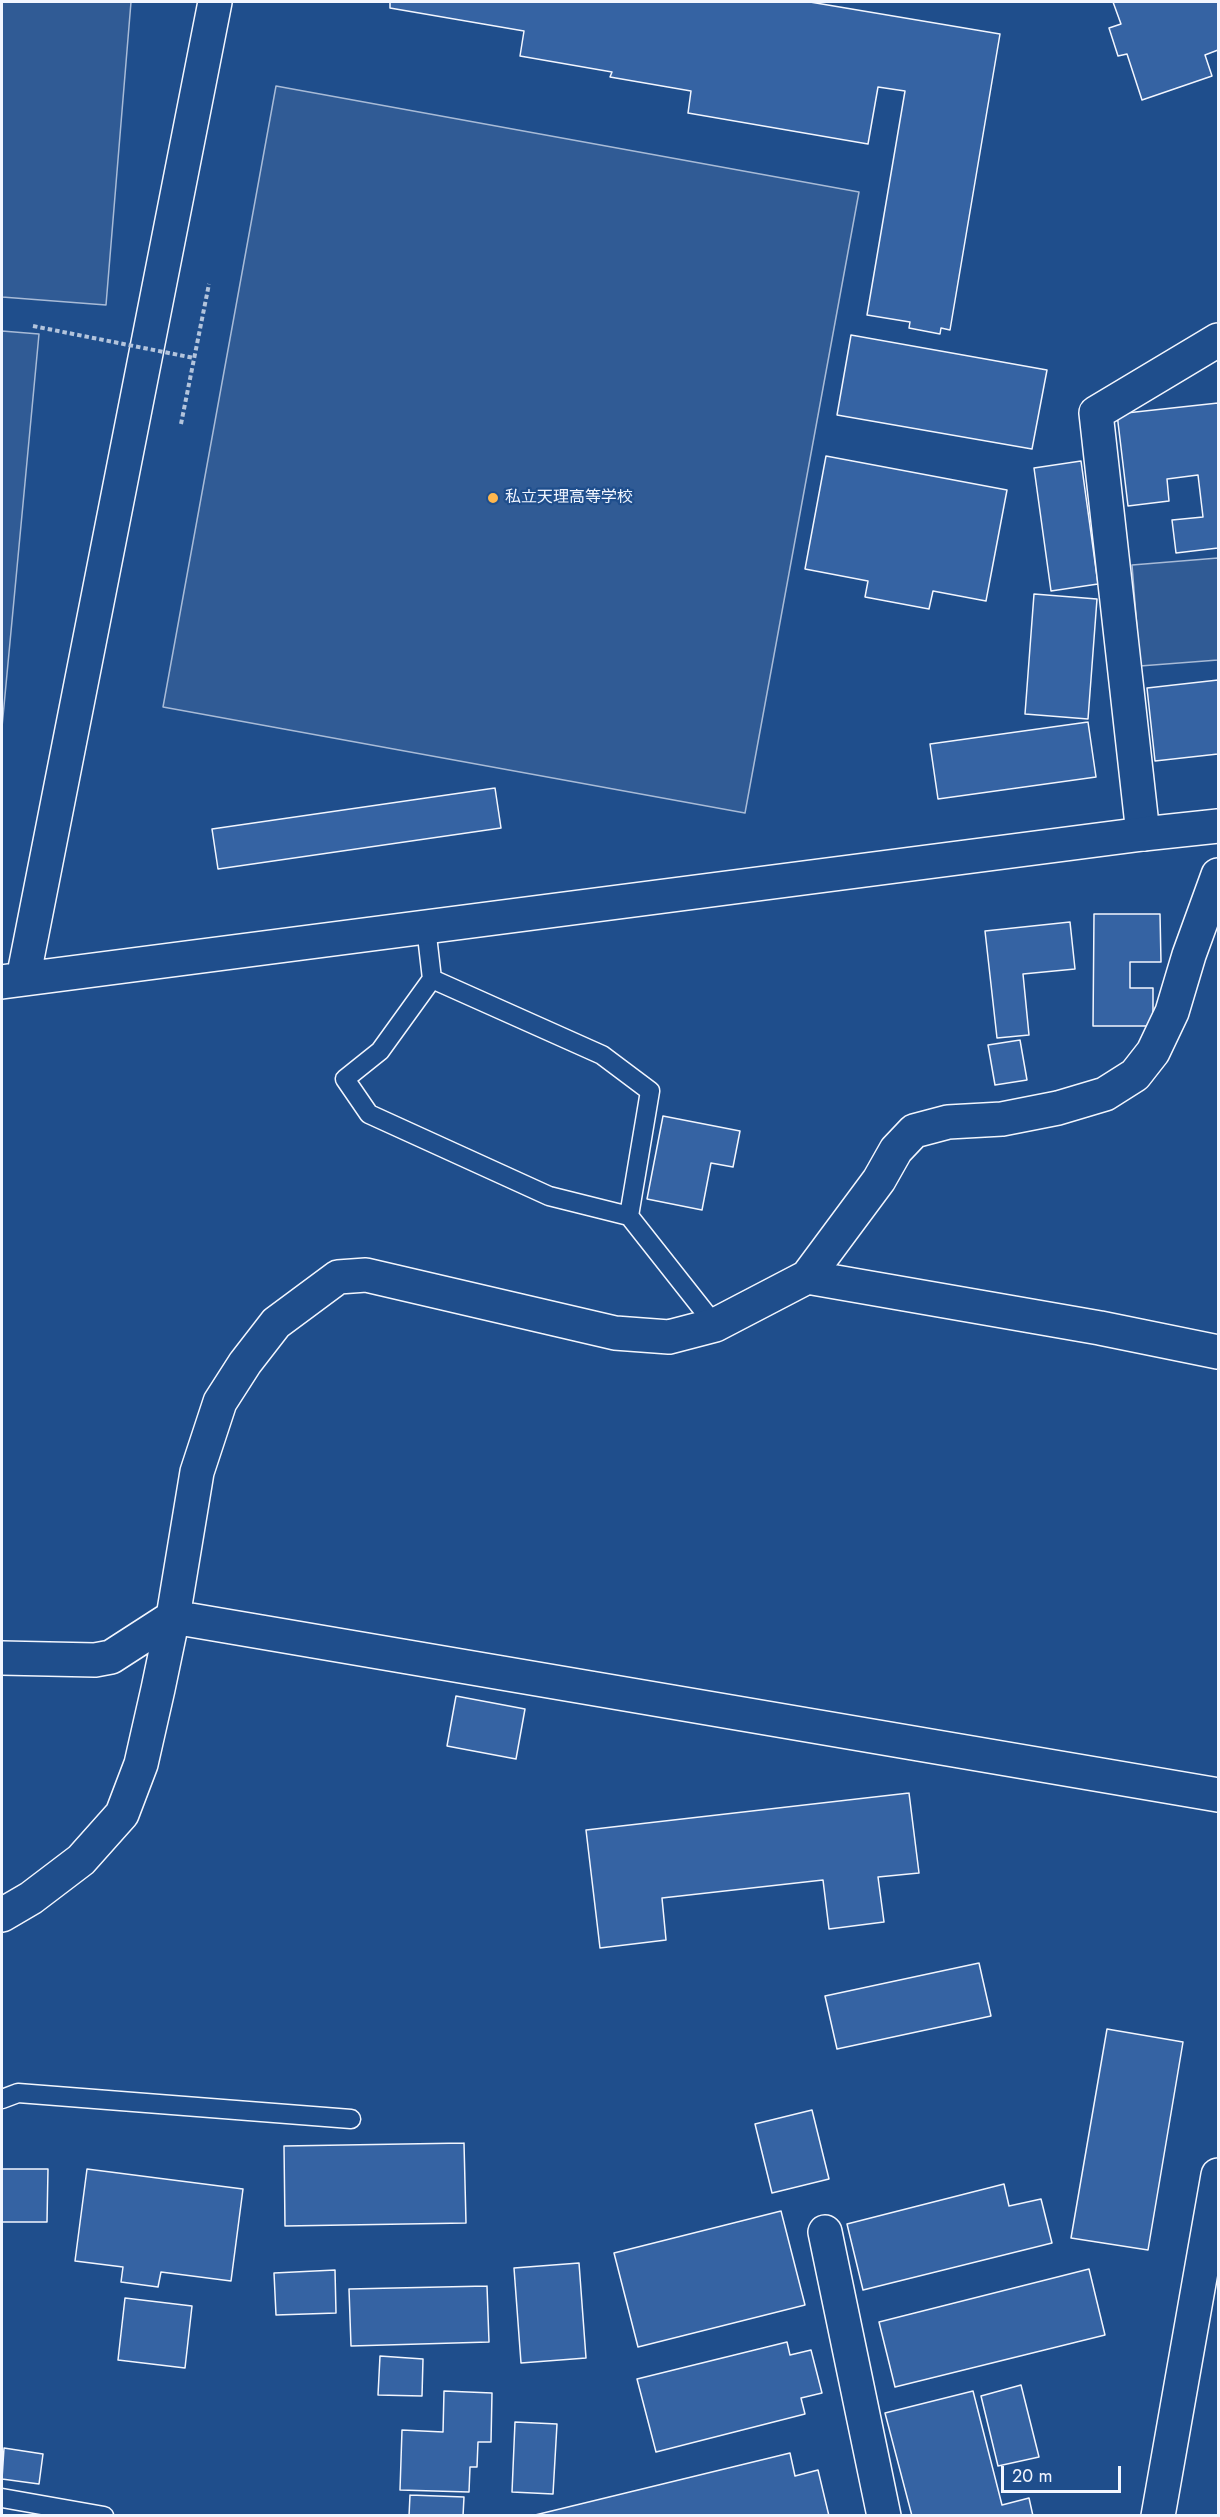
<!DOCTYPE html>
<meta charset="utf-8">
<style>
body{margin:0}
#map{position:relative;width:1220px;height:2517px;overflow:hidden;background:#1f4e8c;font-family:Jost,sans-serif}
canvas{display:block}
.frame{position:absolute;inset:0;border:3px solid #f2f6ff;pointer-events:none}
.scale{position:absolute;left:1001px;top:2466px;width:120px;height:27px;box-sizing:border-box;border:3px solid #f2f6ff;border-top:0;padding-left:8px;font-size:18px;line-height:21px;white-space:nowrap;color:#f2f6ff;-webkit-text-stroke:4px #1f4e8c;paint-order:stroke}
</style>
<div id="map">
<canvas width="1220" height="2517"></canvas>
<div class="frame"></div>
<div class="scale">20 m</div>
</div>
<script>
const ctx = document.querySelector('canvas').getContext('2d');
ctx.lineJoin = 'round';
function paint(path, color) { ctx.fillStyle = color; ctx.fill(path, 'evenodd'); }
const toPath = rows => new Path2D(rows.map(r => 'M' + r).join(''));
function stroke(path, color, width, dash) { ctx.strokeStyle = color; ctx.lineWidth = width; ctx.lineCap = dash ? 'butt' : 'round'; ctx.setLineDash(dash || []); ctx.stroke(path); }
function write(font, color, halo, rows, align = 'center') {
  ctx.font = font + ' Jost,"Noto Sans JP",sans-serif'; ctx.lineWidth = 4.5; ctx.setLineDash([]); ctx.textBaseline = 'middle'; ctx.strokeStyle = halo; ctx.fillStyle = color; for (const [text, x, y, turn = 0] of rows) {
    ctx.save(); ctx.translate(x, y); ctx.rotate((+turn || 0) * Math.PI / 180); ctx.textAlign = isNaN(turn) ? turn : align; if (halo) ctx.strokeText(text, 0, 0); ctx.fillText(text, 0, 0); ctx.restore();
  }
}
const built = toPath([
 [2,2,131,2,106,305,2,297,2,2],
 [276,86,859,192,745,813,163,707,276,86],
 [2,331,39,334,2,727,2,331],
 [1218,558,1218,660,1140,666,1132,565,1218,558]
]);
const building = toPath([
 [387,2,810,2,1000,34,950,330,941,328,940,334,909,328,910,322,867,315,905,91,878,87,868,144,688,113,691,91,610,77,612,72,520,56,524,31,390,8,390,2,387,2],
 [1113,2,1218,2,1218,50,1205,55,1212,76,1142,100,1127,54,1118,56,1109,28,1121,24,1113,2],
 [851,335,1047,370,1032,449,837,415,851,335],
 [1218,403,1218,548,1176,553,1172,520,1203,517,1198,475,1167,479,1169,501,1128,506,1117,414,1218,403],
 [826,456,1007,490,986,601,933,591,929,609,865,597,868,581,805,569,826,456],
 [1081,461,1098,584,1051,591,1034,468,1081,461],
 [1034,594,1097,599,1088,719,1025,714,1034,594],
 [1218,680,1218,754,1155,761,1147,688,1218,680],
 [1088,722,1096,777,938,799,930,744,1088,722],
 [495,788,501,828,218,869,212,829,495,788],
 [1094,914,1160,914,1161,962,1130,962,1130,988,1153,988,1153,1026,1093,1026,1094,914],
 [1070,922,1075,969,1023,974,1029,1035,997,1038,985,931,1070,922],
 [1020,1040,1027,1080,995,1085,988,1045,1020,1040],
 [663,1116,740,1131,733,1167,711,1163,702,1210,647,1199,663,1116],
 [456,1696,525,1709,516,1759,447,1746,456,1696],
 [909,1793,919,1873,878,1877,884,1922,829,1929,823,1880,662,1898,666,1940,600,1948,586,1830,909,1793],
 [979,1963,991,2016,837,2049,825,1996,979,1963],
 [1107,2029,1183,2042,1148,2250,1071,2238,1107,2029],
 [812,2110,829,2179,772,2193,755,2124,812,2110],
 [464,2143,466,2223,285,2226,284,2146,464,2143],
 [2,2169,48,2169,47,2222,2,2222,2,2169],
 [87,2169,243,2189,231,2281,161,2272,158,2287,121,2282,123,2267,75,2261,87,2169],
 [1004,2184,1009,2206,1041,2199,1052,2243,863,2290,847,2224,1004,2184],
 [781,2211,805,2305,638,2347,614,2253,781,2211],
 [579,2263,586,2358,521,2363,514,2268,579,2263],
 [1089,2269,1105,2335,895,2387,879,2322,1089,2269],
 [335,2270,336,2313,276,2315,274,2273,335,2270],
 [487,2286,489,2342,351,2346,349,2289,487,2286],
 [125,2298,192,2306,185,2368,118,2360,125,2298],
 [787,2342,790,2355,811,2350,822,2393,801,2398,805,2414,656,2452,637,2379,787,2342],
 [380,2356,423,2359,422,2396,378,2395,380,2356],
 [1021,2385,1039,2457,998,2466,981,2396,1021,2385],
 [444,2391,492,2393,491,2442,478,2442,477,2467,470,2467,469,2492,400,2490,402,2430,443,2432,444,2391],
 [973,2391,1002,2505,1029,2498,1033,2516,912,2516,885,2413,973,2391],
 [515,2422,557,2424,553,2494,512,2492,515,2422],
 [4,2448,43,2454,39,2484,2,2479,4,2448],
 [790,2453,795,2476,818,2470,829,2516,531,2516,790,2453],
 [410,2495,464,2497,463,2516,409,2516,410,2495]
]);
const path = toPath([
 [181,424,209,284]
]);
const lane = toPath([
 [426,927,432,979,602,1055,650,1091,629,1216,715,1325],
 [432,979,380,1051,345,1079,369,1114,549,1196,629,1216],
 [2,2099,18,2093,351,2119],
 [2,2498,104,2516]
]);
const street = toPath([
 [1143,834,1096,413,1218,340],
 [807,1277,1100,1328,1218,1352],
 [2,1658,95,1660,111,1657,173,1617,1218,1795],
 [2,1915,31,1898,81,1860,122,1814,141,1764,158,1689,173,1617,197,1472,220,1402,245,1363,276,1323,338,1277,366,1275,615,1333,669,1337,715,1325,807,1277,879,1180,896,1150,914,1131,948,1122,1002,1119,1058,1108,1105,1094,1135,1075,1153,1052,1172,1012,1189,955,1218,875],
 [825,2232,884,2516]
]);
const secondary = toPath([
 [23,979,215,2],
 [2,982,1143,834,1218,826],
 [1158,2516,1218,2175]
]);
const pathBridge = toPath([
 [33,326,194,358]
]);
const markers = [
 [493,498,6,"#ffb74d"]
];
const poiNames = [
 ["私立天理高等学校",505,498]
];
paint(built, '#305b95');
stroke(built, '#a8bbd7', 1.5);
paint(building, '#3563a3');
stroke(building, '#f2f6ff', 1.5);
stroke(lane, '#f2f6ff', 21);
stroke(street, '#f2f6ff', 36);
stroke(secondary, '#f2f6ff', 36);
stroke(path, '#b3c4dc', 4, [4.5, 3]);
stroke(lane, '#1f4e8c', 18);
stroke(street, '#1f4e8c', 33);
stroke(secondary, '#1f4e8c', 33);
stroke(pathBridge, '#b3c4dc', 4, [4.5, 3]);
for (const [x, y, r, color] of markers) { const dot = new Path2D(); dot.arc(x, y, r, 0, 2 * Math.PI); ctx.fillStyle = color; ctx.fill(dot); stroke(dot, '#1f4e8c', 2); }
write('16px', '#f2f6ff', '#1f4e8c', poiNames, 'left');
</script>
